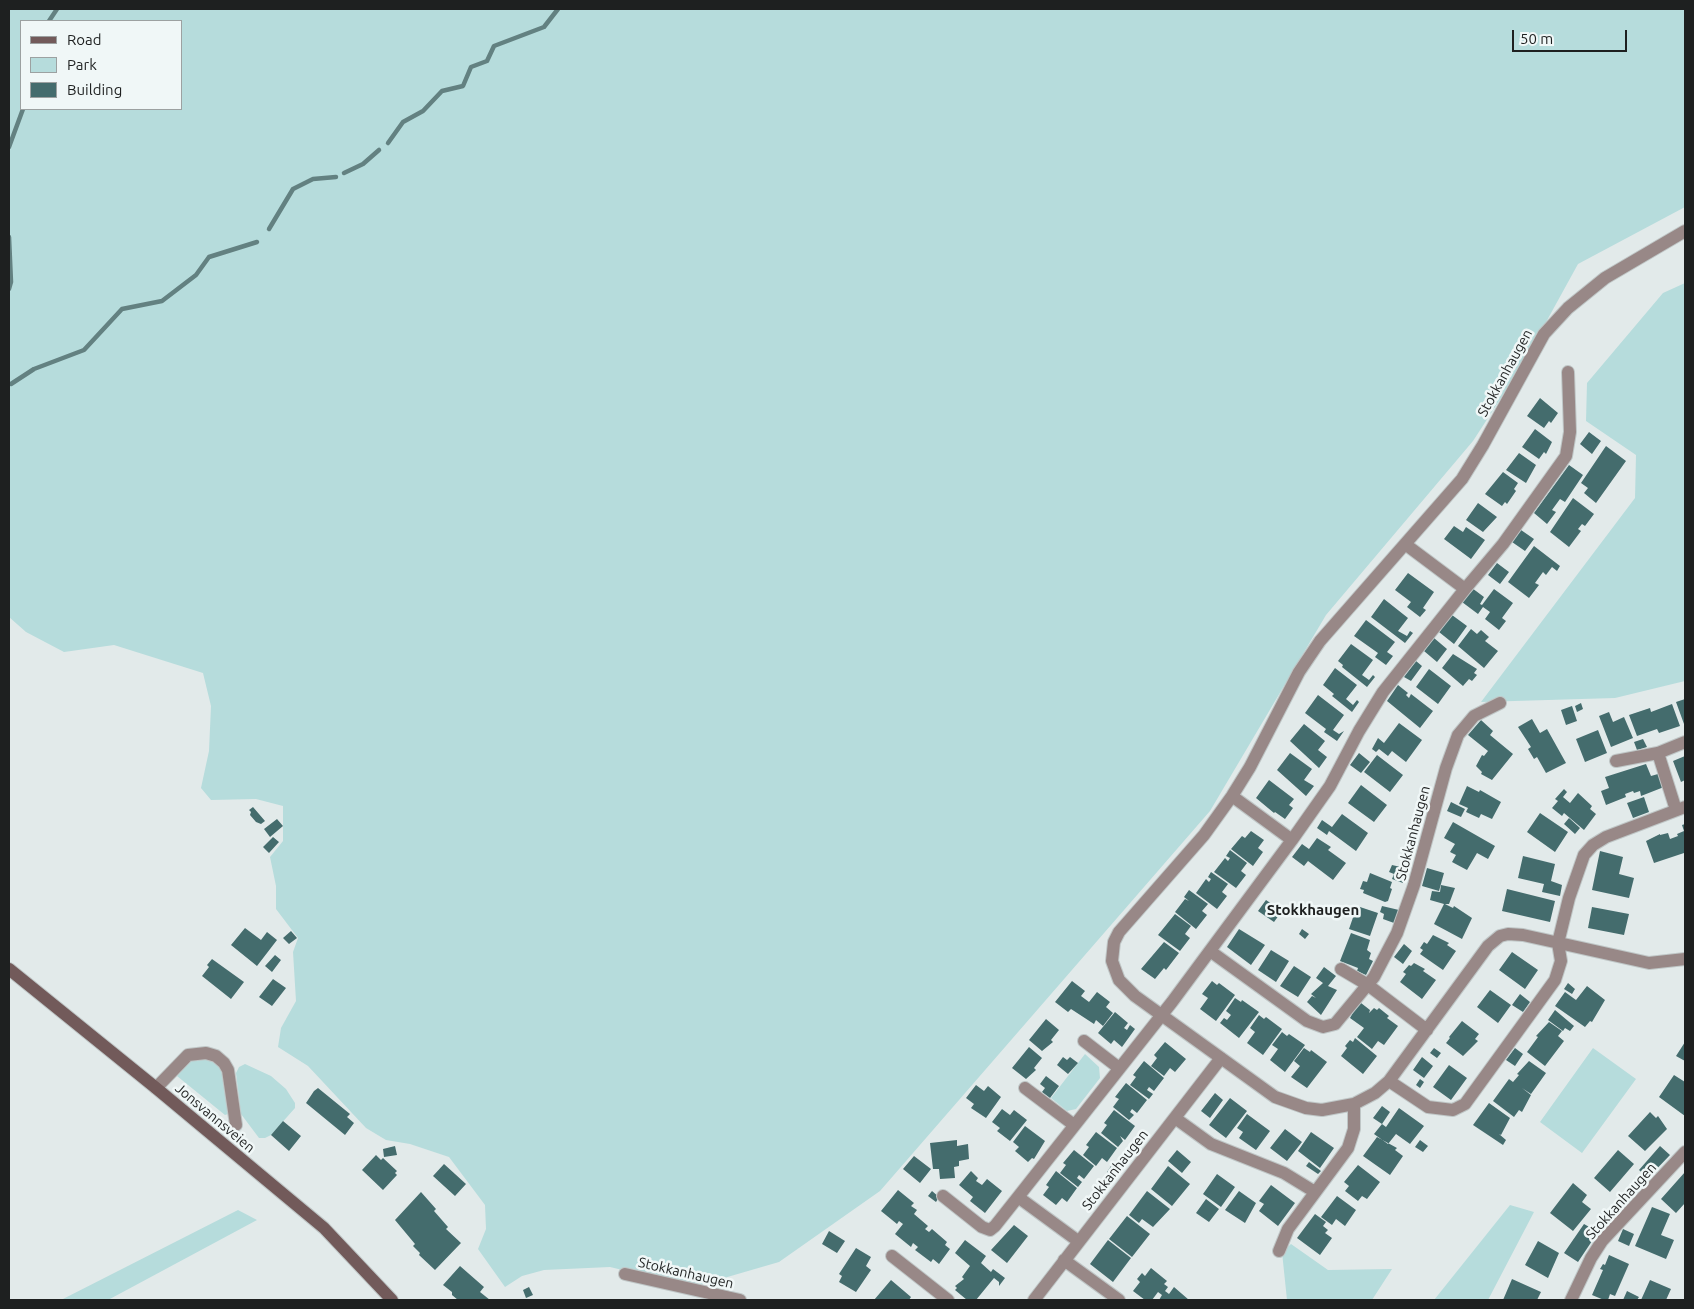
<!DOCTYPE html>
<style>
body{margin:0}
#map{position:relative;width:1694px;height:1309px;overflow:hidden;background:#e2eaea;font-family:Ubuntu,sans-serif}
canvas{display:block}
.frame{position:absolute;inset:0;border:10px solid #1e2020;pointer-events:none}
.legend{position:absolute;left:20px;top:20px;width:162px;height:90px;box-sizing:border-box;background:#f0f7f7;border:1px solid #9ca1a1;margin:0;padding:6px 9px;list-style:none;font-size:15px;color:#1e2020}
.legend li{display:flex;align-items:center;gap:10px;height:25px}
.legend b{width:25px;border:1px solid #9ca1a1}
.scale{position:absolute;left:1512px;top:30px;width:115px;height:22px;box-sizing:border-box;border:2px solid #1e2020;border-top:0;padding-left:6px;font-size:15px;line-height:18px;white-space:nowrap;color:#1e2020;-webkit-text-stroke:4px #f0f7f7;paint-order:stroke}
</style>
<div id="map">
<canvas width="1694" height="1309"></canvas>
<div class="frame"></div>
<ul class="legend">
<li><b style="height:6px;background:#725a5a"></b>Road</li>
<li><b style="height:14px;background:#b6dcdc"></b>Park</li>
<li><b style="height:14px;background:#446c6d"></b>Building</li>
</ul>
<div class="scale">50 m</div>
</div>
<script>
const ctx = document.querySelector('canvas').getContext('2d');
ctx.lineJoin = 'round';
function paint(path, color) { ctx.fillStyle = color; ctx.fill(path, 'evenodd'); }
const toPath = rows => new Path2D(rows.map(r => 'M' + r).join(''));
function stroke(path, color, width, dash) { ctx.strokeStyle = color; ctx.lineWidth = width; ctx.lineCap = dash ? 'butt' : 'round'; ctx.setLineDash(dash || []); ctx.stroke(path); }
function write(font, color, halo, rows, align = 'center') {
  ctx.font = font + ' Ubuntu,sans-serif'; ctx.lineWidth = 5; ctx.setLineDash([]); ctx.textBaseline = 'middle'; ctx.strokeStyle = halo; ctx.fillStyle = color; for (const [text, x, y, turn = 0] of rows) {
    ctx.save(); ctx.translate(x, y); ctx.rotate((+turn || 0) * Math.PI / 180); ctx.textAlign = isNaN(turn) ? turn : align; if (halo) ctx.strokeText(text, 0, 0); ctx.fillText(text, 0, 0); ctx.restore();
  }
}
const green = toPath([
 [9,9,1685,9,1685,207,1578,264,1523,364,1473,441,1326,615,1210,811,880,1191,779,1262,693,1287,610,1267,544,1270,522,1276,505,1287,478,1249,486,1229,485,1205,449,1157,410,1144,386,1140,366,1128,308,1066,278,1047,281,1028,296,1001,293,952,298,938,276,909,276,886,270,857,283,841,283,806,256,799,211,800,201,788,209,751,211,706,203,673,114,645,64,652,26,632,9,617],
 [21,21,181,21,181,109,21,109],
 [1685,283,1685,681,1615,698,1481,702,1635,498,1636,455,1586,421,1587,383,1663,293],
 [1593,1048,1636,1079,1582,1153,1540,1122],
 [1085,1054,1099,1067,1100,1078,1076,1109,1067,1111,1051,1098],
 [193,1059,211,1060,221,1068,228,1114,225,1115,177,1076,179,1070],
 [245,1064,271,1076,286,1089,295,1103,295,1108,271,1135,265,1138,259,1138,241,1114,236,1073,239,1067],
 [1510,1205,1534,1212,1488,1300,1434,1300],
 [238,1210,257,1220,108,1300,61,1300],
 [1291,1244,1328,1270,1392,1269,1372,1300,1287,1300,1282,1252]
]);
const stream = toPath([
 [49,21,57,9],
 [388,143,403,122,423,111,442,91,463,86,471,67,487,61,494,46,544,27,558,9],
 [9,147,23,109],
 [344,173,363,164,379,150],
 [269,229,293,189,313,179,336,177],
 [9,237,11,282,9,289],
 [11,384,34,369,84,350,122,309,162,301,196,275,209,257,257,242]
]);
const building = toPath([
 [1540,398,1558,413,1551,423,1549,421,1544,428,1527,416],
 [1535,429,1552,442,1546,454,1544,452,1539,459,1522,447],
 [1589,432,1601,441,1592,454,1580,444],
 [1606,446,1626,461,1596,503,1584,493,1588,488,1581,483],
 [1519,453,1536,465,1526,483,1506,470],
 [1569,465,1583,475,1565,502,1560,499,1552,510,1556,512,1547,524,1534,513],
 [1503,472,1518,483,1514,489,1516,491,1507,504,1505,502,1502,506,1485,494],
 [1573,498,1594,514,1585,526,1582,524,1578,529,1581,531,1569,547,1550,532],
 [1478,503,1497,517,1483,532,1466,520],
 [1454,526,1463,532,1466,527,1485,540,1471,559,1444,539],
 [1521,530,1534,539,1525,551,1512,542],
 [1534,546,1560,566,1557,571,1552,567,1546,575,1543,572,1535,583,1539,585,1529,598,1508,582],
 [1497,563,1509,572,1500,584,1488,575],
 [1408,573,1434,592,1423,608,1426,610,1420,617,1407,607,1411,602,1395,590],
 [1472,588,1484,597,1480,604,1482,605,1494,589,1513,603,1502,618,1506,621,1499,630,1485,619,1490,612,1483,607,1478,614,1462,602],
 [1384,599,1408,618,1398,631,1407,636,1410,631,1413,633,1405,643,1371,617],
 [1452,615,1467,626,1454,644,1439,632],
 [1366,620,1395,642,1387,652,1393,656,1386,665,1375,657,1378,653,1354,636],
 [1471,629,1477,634,1481,630,1489,637,1485,641,1498,651,1484,668,1458,646],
 [1434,638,1447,649,1437,662,1424,651],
 [1351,644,1373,660,1362,675,1369,680,1373,675,1375,677,1367,687,1342,667,1343,665,1338,661],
 [1453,654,1477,669,1474,673,1477,675,1472,681,1469,679,1463,686,1442,668],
 [1416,661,1422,666,1411,681,1404,677],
 [1335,668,1357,685,1346,699,1353,705,1357,700,1359,702,1352,712,1332,696,1334,694,1323,685],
 [1429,669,1451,686,1438,704,1416,687],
 [1398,685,1408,693,1406,695,1409,698,1411,694,1433,711,1420,728,1387,701],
 [1318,695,1344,715,1333,730,1339,734,1344,731,1337,741,1324,732,1326,729,1305,713],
 [1685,699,1685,723,1684,724,1676,702],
 [1581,703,1583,709,1577,712,1575,706],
 [1672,704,1680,726,1659,733,1657,729,1637,736,1629,715,1650,708,1651,712],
 [1572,706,1577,721,1566,725,1561,710],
 [1609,712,1613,722,1624,717,1633,738,1611,747,1599,716],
 [1532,719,1540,733,1547,729,1566,763,1546,773,1537,757,1534,759,1528,749,1531,747,1518,727],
 [1481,720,1493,731,1490,735,1513,754,1492,780,1481,774,1482,772,1476,766,1482,755,1484,756,1488,751,1468,735],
 [1399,723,1422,740,1406,762,1392,751,1388,756,1379,749,1376,752,1372,749,1378,738,1384,743],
 [1304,724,1325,741,1318,750,1327,757,1319,768,1290,741],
 [1598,730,1607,753,1585,762,1576,739],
 [1643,739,1647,747,1637,750,1634,742],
 [1290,753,1312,769,1304,780,1314,786,1306,796,1277,770],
 [1359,753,1370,762,1361,773,1350,765],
 [1377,755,1403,775,1390,792,1364,772],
 [1685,756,1685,780,1681,782,1673,761],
 [1646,764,1651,776,1658,774,1664,787,1641,796,1640,791,1634,793,1633,791,1625,794,1626,797,1606,805,1601,791,1609,788,1605,777],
 [1269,780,1294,799,1289,805,1293,808,1285,819,1275,812,1274,813,1256,798],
 [1361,785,1387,805,1374,822,1348,803],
 [1467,786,1479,792,1480,790,1501,802,1492,819,1481,814,1479,818,1466,812,1468,808,1459,804],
 [1564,789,1567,792,1563,797,1570,803,1578,793,1592,806,1590,809,1596,814,1584,830,1564,813,1562,816,1552,808,1558,801,1555,799],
 [1644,797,1649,812,1633,818,1627,803],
 [1451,802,1465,809,1461,817,1447,811],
 [253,807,265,821,261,824,256,822,250,815,251,812,249,810],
 [1540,813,1568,832,1555,852,1527,832],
 [1342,814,1368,833,1356,851,1329,831,1327,835,1317,828,1322,820,1332,827],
 [1569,818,1580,828,1575,834,1564,824],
 [277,819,283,826,270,837,264,829],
 [1453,822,1495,846,1488,859,1477,853,1467,870,1452,862,1456,855,1450,852,1455,844,1444,838],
 [1685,824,1684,853,1654,863,1646,841,1660,834,1660,835,1668,833,1670,839,1678,836,1677,834,1684,831,1682,825],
 [1251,831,1264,840,1258,848,1263,852,1253,866,1231,849,1242,836,1245,838],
 [273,837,279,842,269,853,263,847],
 [1317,838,1331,847,1328,850,1346,863,1333,880,1308,861,1304,866,1292,857,1302,844,1309,849],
 [1230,850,1247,863,1241,871,1246,875,1236,888,1214,872,1225,858,1228,861,1230,858,1226,856],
 [1600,851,1623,857,1619,874,1634,878,1629,898,1592,890],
 [1523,856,1555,864,1551,881,1562,885,1560,896,1542,892,1544,884,1518,878],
 [1392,865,1409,869,1403,883,1392,879,1394,874,1389,872],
 [1427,868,1444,873,1439,891,1422,886],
 [1211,872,1228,884,1222,892,1227,896,1217,909,1196,893,1206,879,1209,882,1211,879,1208,877],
 [1370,873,1392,882,1390,888,1392,889,1388,901,1385,902,1363,893,1364,890,1360,889,1363,881,1367,882],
 [1441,885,1455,888,1449,904,1445,904,1453,908,1454,906,1472,918,1462,939,1434,924,1444,904,1430,900,1432,891,1440,892],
 [1507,889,1555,901,1550,922,1502,911],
 [1189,890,1208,904,1202,911,1207,915,1196,929,1175,912,1185,899,1189,901,1184,897],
 [1266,900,1282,911,1274,922,1258,911],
 [1357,906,1378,913,1370,936,1349,929],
 [1382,906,1399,910,1394,923,1383,919,1384,914,1380,912],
 [1592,907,1629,914,1624,935,1588,928],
 [1175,914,1191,926,1185,934,1190,938,1180,951,1158,935],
 [245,928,261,940,267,932,277,940,257,966,231,945],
 [1239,929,1265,945,1251,965,1227,947],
 [1302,929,1309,934,1305,939,1299,934],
 [291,931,297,938,289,944,283,938],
 [1351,933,1370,940,1367,950,1371,953,1369,959,1373,961,1366,975,1357,971,1358,968,1340,961],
 [1433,935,1449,943,1447,945,1456,951,1443,970,1420,954,1423,950,1420,948,1424,942,1427,944],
 [1164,942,1179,953,1166,970,1164,968,1155,979,1141,969],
 [1404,944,1412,951,1403,964,1394,957],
 [1271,950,1289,961,1276,982,1258,970],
 [1512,952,1538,970,1525,989,1499,970],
 [275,955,281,960,272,972,265,966],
 [212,959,244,982,231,999,202,976,209,967,207,965],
 [1414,963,1425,969,1423,971,1436,980,1422,999,1400,982,1406,974,1403,972,1409,965,1411,966],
 [1294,966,1311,977,1298,997,1280,986],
 [1324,967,1336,976,1328,986,1337,990,1321,1015,1307,1002,1312,996,1316,998,1311,994,1323,983,1316,978],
 [273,979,286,988,272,1006,259,997],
 [1072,981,1085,991,1081,996,1089,1002,1097,992,1110,1002,1106,1007,1113,1013,1103,1026,1096,1020,1094,1024,1071,1009,1068,1012,1055,1002],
 [1212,981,1217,985,1219,983,1235,995,1216,1021,1200,1009,1208,998,1202,994],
 [1568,983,1575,989,1572,994,1564,989],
 [1587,986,1605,1000,1592,1022,1590,1021,1585,1027,1555,1006,1565,992,1576,1000],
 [1490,990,1511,1005,1498,1023,1477,1007],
 [1520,994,1530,1002,1523,1012,1512,1005],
 [1235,998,1241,1002,1242,1000,1259,1012,1239,1038,1220,1023,1224,1018,1227,1020,1231,1015,1226,1011],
 [1361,1003,1370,1010,1369,1013,1374,1008,1377,1010,1379,1008,1389,1016,1387,1018,1398,1026,1384,1045,1378,1041,1372,1049,1357,1037,1364,1028,1350,1018,1357,1005],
 [1555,1010,1574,1026,1570,1031,1565,1028,1563,1031,1548,1020],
 [1115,1012,1128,1023,1124,1028,1127,1030,1130,1025,1135,1029,1122,1047,1114,1040,1111,1044,1098,1033],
 [1259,1015,1264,1019,1266,1017,1282,1029,1263,1055,1247,1043,1255,1032,1250,1028],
 [1046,1019,1059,1030,1051,1040,1053,1042,1042,1051,1029,1040],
 [1462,1021,1479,1034,1475,1039,1478,1041,1463,1056,1446,1043,1450,1038,1449,1037],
 [1549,1022,1562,1031,1558,1036,1564,1041,1545,1066,1527,1052,1538,1037,1536,1036],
 [1282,1032,1287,1036,1289,1034,1305,1045,1285,1072,1270,1060,1278,1049,1272,1045],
 [1355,1038,1377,1056,1363,1074,1341,1056,1347,1048,1345,1046,1350,1040,1353,1042],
 [1165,1042,1186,1059,1175,1072,1170,1068,1164,1076,1151,1066,1157,1058,1154,1055],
 [1685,1042,1685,1061,1676,1056],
 [1029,1047,1042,1058,1034,1068,1036,1070,1026,1079,1012,1068],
 [1304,1048,1310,1052,1311,1050,1327,1062,1307,1088,1291,1077,1300,1066,1294,1061],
 [1434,1048,1441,1053,1437,1058,1430,1053],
 [1515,1048,1523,1054,1515,1066,1506,1060],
 [1063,1057,1067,1060,1070,1057,1078,1063,1068,1074,1057,1065],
 [1422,1057,1433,1066,1424,1078,1413,1070],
 [1144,1061,1164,1078,1154,1091,1149,1087,1147,1090,1153,1094,1149,1099,1130,1085,1136,1077,1133,1075],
 [1529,1061,1546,1073,1531,1094,1522,1088,1531,1095,1522,1112,1519,1110,1514,1117,1493,1101,1509,1079,1513,1082,1519,1075,1517,1074],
 [1449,1065,1467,1078,1451,1100,1433,1087],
 [1674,1075,1685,1082,1685,1116,1659,1097],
 [1046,1076,1059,1086,1050,1098,1042,1092,1045,1088,1040,1084],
 [1420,1079,1424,1082,1420,1088,1416,1085],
 [1126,1083,1147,1100,1137,1113,1132,1109,1130,1112,1134,1115,1129,1120,1113,1107,1119,1099,1115,1097],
 [976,1085,984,1091,988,1086,1001,1097,986,1118,971,1108,974,1104,966,1098],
 [318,1088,350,1114,347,1117,354,1123,345,1135,306,1103,314,1091],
 [1215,1093,1223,1100,1210,1118,1201,1111],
 [1230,1098,1247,1111,1226,1138,1209,1125],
 [1489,1103,1510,1118,1501,1135,1499,1134,1506,1140,1503,1145,1473,1125],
 [1382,1106,1390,1112,1382,1124,1373,1118],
 [1399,1108,1424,1126,1410,1144,1396,1134,1388,1144,1374,1134,1382,1124,1386,1127],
 [1002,1109,1010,1115,1014,1110,1027,1120,1010,1141,997,1131,1000,1128,992,1122],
 [1114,1110,1135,1126,1125,1140,1120,1136,1123,1141,1118,1147,1101,1133,1107,1125,1104,1123],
 [1650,1112,1656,1118,1658,1116,1667,1129,1645,1151,1628,1136],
 [1247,1114,1270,1131,1256,1150,1239,1138,1243,1132,1237,1128],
 [283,1121,301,1136,289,1151,271,1135],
 [1025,1126,1045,1141,1034,1159,1032,1158,1028,1162,1015,1151,1019,1147,1013,1142],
 [1285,1129,1302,1142,1287,1161,1270,1148],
 [1096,1132,1117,1148,1107,1162,1102,1158,1096,1166,1083,1155,1089,1147,1086,1145],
 [1311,1132,1334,1148,1320,1168,1298,1151],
 [1377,1137,1397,1148,1395,1150,1403,1156,1390,1175,1363,1156],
 [957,1140,957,1146,968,1144,969,1159,959,1161,959,1166,954,1167,955,1178,940,1179,939,1169,933,1169,930,1143],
 [1420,1140,1428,1146,1423,1152,1415,1147],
 [395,1146,397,1155,384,1157,383,1149],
 [1660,1146,1670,1155,1648,1178,1639,1170],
 [1074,1150,1094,1166,1084,1179,1079,1175,1077,1178,1082,1182,1078,1187,1060,1173,1066,1165,1063,1163],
 [1177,1150,1191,1162,1182,1173,1168,1161],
 [1618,1150,1634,1164,1610,1192,1594,1178],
 [376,1155,381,1160,383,1158,397,1171,395,1173,397,1175,383,1190,362,1170],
 [914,1156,931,1169,920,1183,903,1169],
 [1309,1162,1321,1171,1318,1174,1306,1166],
 [444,1164,466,1184,455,1196,433,1176],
 [1358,1165,1380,1182,1367,1199,1362,1196,1358,1201,1345,1191,1349,1186,1344,1182],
 [1111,1166,1117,1171,1113,1177,1107,1172],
 [1168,1166,1190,1184,1172,1206,1151,1189],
 [971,1171,978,1178,976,1181,982,1185,987,1179,1002,1191,985,1213,970,1201,973,1197,959,1185],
 [1056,1171,1077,1188,1067,1202,1062,1198,1056,1205,1043,1195,1049,1187,1046,1185],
 [1685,1172,1685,1203,1676,1213,1661,1199],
 [1217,1174,1235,1187,1221,1207,1203,1194],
 [1573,1183,1587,1195,1582,1202,1591,1209,1573,1231,1550,1213],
 [1271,1185,1295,1203,1278,1226,1259,1211,1264,1204,1259,1201],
 [898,1190,914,1203,911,1206,917,1210,914,1214,928,1226,925,1229,929,1232,932,1229,947,1242,945,1245,950,1249,939,1264,933,1259,931,1262,915,1250,918,1247,913,1243,911,1247,895,1234,903,1224,899,1221,897,1224,881,1211],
 [932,1191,939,1197,936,1202,928,1196],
 [1147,1191,1170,1209,1153,1227,1142,1219,1139,1223,1129,1215],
 [1239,1191,1256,1203,1245,1223,1225,1210],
 [421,1192,436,1209,434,1211,448,1227,446,1229,461,1243,435,1270,419,1255,420,1253,413,1246,415,1244,395,1220],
 [1337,1196,1356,1210,1345,1226,1336,1219,1332,1225,1321,1217],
 [1206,1199,1219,1209,1209,1222,1196,1213],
 [1652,1207,1670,1214,1661,1235,1674,1240,1666,1259,1635,1246],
 [1315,1214,1326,1222,1323,1226,1328,1230,1325,1233,1332,1238,1320,1255,1297,1238],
 [1127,1216,1150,1234,1132,1257,1109,1239],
 [1584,1224,1598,1232,1578,1262,1564,1253],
 [1014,1225,1028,1236,1007,1263,991,1250],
 [1623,1229,1634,1234,1629,1246,1618,1241],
 [829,1231,845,1241,837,1253,822,1244],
 [965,1240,986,1256,981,1263,991,1272,993,1269,1005,1278,999,1286,999,1282,994,1278,976,1300,967,1300,955,1290,957,1288,955,1286,964,1279,962,1277,970,1266,955,1253],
 [1108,1240,1131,1258,1113,1282,1090,1264],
 [1538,1241,1559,1253,1548,1278,1525,1265],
 [856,1248,871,1257,866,1266,871,1270,856,1292,839,1282,842,1276,839,1274],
 [1609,1255,1629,1264,1615,1296,1610,1294,1608,1300,1604,1300,1592,1295,1603,1270,1600,1269,1603,1264,1605,1265],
 [460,1266,484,1287,480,1292,490,1300,458,1300,452,1295,452,1292,443,1285],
 [1151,1268,1167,1281,1164,1284,1168,1287,1165,1291,1169,1294,1174,1287,1189,1300,1159,1300,1162,1295,1158,1292,1152,1300,1145,1300,1133,1291,1140,1282,1137,1279,1142,1273,1145,1276],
 [1512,1279,1541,1292,1537,1300,1503,1300],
 [891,1280,911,1297,909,1300,874,1300],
 [1650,1280,1671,1289,1666,1300,1641,1300],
 [529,1287,533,1295,526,1298,523,1290],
 [1627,1291,1639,1297,1637,1300,1623,1300]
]);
const street = toPath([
 [1685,231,1605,278,1568,308,1544,334,1483,445,1462,479,1320,641,1299,672,1250,767,1232,796,1204,835,1119,932,1114,942,1112,961,1119,980,1135,996,1275,1097,1306,1108,1322,1110,1354,1104,1375,1093,1389,1081,1488,946,1500,936,1508,934,1523,935,1649,963,1685,959],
 [1465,589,1503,544,1566,456,1570,432,1568,372],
 [1658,753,1676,810],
 [1616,761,1658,753,1685,742],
 [1292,840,1330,786,1359,731,1383,692,1465,589,1405,544],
 [1210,951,1307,1021,1323,1027,1335,1024,1374,977,1397,933,1414,885,1446,768,1458,735,1474,716,1500,703],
 [1341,969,1368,985,1427,1030],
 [1084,1041,1119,1068],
 [1389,1081,1428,1107,1453,1110,1465,1104,1555,980,1561,961,1558,943,1569,898,1584,855,1593,845,1606,837,1685,807],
 [156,1088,188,1055,206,1053,216,1056,224,1063,228,1070,236,1125],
 [1025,1088,1074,1125],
 [1175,1118,1211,1144,1284,1173,1315,1192],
 [943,1196,982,1227,990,1230,995,1226,1018,1197,1078,1241],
 [1018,1197,1172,1002,1292,840,1232,796],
 [1279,1251,1288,1229,1348,1148,1354,1129,1354,1104],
 [892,1256,948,1300],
 [1064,1260,1119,1300],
 [625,1274,740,1300],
 [1034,1300,1221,1058],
 [1571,1300,1591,1258,1602,1241,1685,1152]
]);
const secondary = toPath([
 [9,969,156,1088,324,1228,392,1300]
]);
const streetNames = [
 ["Stokkanhaugen",1505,373,-61],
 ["Stokkanhaugen",1413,833,-75],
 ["Jonsvannsveien",215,1118,40],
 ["Stokkanhaugen",1115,1170,-52],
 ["Stokkanhaugen",1621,1201,-48],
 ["Stokkanhaugen",686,1273,13]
];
const neighbourhoodNames = [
 ["Stokkhaugen",1313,910]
];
paint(green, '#b6dcdc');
stroke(stream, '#638181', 4.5);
paint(building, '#446c6d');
stroke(street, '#bfc6c6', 14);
stroke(secondary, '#bfc6c6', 14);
stroke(street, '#988887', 12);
stroke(secondary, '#725a5a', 12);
write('14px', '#1e2020', '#f0f7f7', streetNames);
write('bold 15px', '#1e2020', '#f0f7f7', neighbourhoodNames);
</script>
